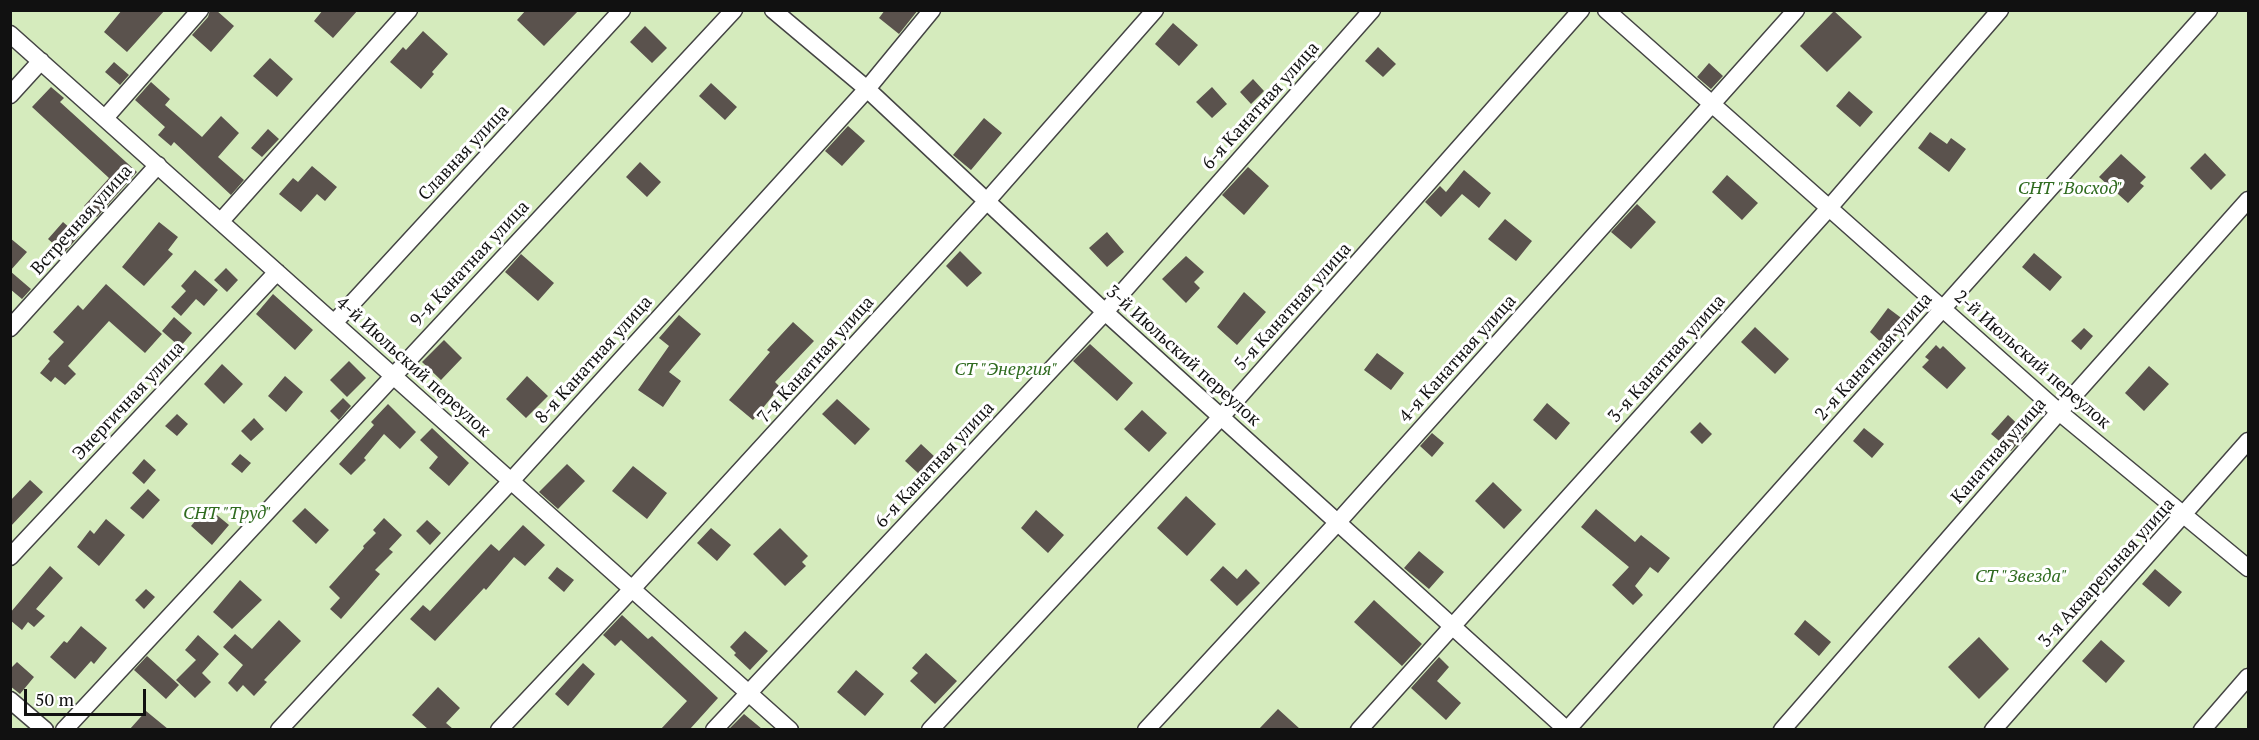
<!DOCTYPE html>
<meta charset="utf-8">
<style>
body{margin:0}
#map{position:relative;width:2259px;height:740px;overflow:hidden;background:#fffdf5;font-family:"PT Serif",serif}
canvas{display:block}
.frame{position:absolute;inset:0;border:12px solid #111;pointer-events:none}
.scale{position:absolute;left:24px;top:689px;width:122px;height:27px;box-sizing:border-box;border:3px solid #111;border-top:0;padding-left:8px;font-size:18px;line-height:21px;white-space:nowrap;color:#111;-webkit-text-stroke:4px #fff;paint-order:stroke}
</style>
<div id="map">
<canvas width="2259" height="740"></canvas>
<div class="frame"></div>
<div class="scale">50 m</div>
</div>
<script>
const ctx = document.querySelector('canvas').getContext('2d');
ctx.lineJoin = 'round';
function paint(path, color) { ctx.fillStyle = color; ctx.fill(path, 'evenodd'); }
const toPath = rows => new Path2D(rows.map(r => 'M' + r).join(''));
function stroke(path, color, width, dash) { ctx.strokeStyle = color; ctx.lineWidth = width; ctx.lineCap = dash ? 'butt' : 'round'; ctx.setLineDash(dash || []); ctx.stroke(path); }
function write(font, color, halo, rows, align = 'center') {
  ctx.font = font + ' "PT Serif",serif'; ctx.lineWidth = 6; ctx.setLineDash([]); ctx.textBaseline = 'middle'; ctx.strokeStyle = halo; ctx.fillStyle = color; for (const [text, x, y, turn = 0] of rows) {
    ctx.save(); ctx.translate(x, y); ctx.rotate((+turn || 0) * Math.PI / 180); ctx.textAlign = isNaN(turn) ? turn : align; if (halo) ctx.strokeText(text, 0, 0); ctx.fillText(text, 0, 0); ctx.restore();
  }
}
const green = toPath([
 [10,11,2248,11,2248,729,11,729]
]);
const building = toPath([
 [122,10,165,10,127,52,104,32],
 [210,10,216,10,234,26,211,52,192,35,208,17],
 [323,10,358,10,333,38,314,21],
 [526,10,579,10,544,46,517,20],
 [885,10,918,10,899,34,879,18],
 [1834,11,1862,37,1827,72,1800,46],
 [1173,23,1198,45,1179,66,1155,44],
 [645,26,667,48,652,63,630,42],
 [423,31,448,54,432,72,434,74,421,89,390,62,403,47,406,50],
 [1378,47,1396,64,1383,77,1365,61],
 [270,58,293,79,277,97,253,76],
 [114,62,129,75,120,85,105,72],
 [1709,63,1723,76,1711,89,1697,77],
 [1253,79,1264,91,1251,104,1240,92],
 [151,82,170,99,165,105,202,137,221,116,239,133,218,157,244,180,231,195,174,142,171,146,158,135,165,127,135,100],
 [711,83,737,107,725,120,699,96],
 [51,87,64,98,60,102,137,172,97,217,84,206,109,178,32,107],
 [1212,87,1227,104,1212,118,1196,102],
 [1849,91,1873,112,1860,127,1836,106],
 [984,118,1002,133,971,170,953,155],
 [848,126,865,141,842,166,825,151],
 [268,129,279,139,262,157,251,148],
 [1930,132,1947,144,1951,138,1966,149,1949,172,1918,148],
 [2205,153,2226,175,2211,190,2190,168],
 [2121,154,2146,177,2140,183,2144,186,2128,203,2099,177],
 [640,162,661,182,647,197,626,177],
 [312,166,337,187,325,201,317,194,301,212,279,194,293,178,298,182],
 [1248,167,1269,186,1244,215,1222,195],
 [1464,170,1491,193,1479,208,1462,194,1441,217,1425,202,1440,186,1446,192],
 [1727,175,1758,203,1742,220,1712,192],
 [1637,204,1656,222,1631,249,1611,232],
 [1505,219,1532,241,1516,261,1488,239],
 [63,222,79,236,64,253,48,239],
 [159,222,178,237,168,250,173,254,144,286,122,267],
 [1107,232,1124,252,1107,267,1089,248],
 [10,238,27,252,10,271],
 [960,251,982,273,967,287,946,266],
 [2034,253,2062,277,2050,291,2022,267],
 [521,254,554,283,538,301,505,272],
 [1186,256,1204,272,1194,282,1200,288,1186,303,1162,279],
 [226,268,238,280,227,292,214,280],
 [195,270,218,290,204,306,196,299,181,316,171,307,186,291,181,286],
 [10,271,31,289,22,299,10,289],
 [106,284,162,334,145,353,109,321,68,366,76,374,65,385,55,377,51,382,40,373,50,361,48,359,64,342,53,332,78,305,83,310],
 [1244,292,1266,312,1237,345,1217,327],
 [273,294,313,330,295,350,256,314],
 [1888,308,1908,323,1886,347,1870,332],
 [679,315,701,334,669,372,681,381,663,407,638,390,669,346,659,338],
 [174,317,192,333,180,347,162,331],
 [793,322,814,341,775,382,780,387,753,420,729,400,770,352,767,350],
 [1755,327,1789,359,1775,374,1741,342],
 [2084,328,2093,336,2081,350,2071,341],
 [444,340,462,358,441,380,422,362],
 [1090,344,1133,383,1117,401,1073,361],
 [1936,345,1940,349,1943,346,1966,368,1947,389,1922,367,1929,360,1925,357],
 [1377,353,1404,373,1391,390,1364,370],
 [349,361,366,378,347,397,330,380],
 [222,364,243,384,224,404,204,384],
 [2149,366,2169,384,2144,411,2125,393],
 [285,376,303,392,286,412,268,396],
 [527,376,548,396,526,418,506,399],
 [343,398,351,406,339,420,330,411],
 [837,399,870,429,855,445,822,414],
 [1547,403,1570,423,1556,440,1533,420],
 [388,404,416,432,400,449,384,434,364,458,366,460,351,475,339,464,374,425,371,422],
 [1142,410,1167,433,1149,452,1124,429],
 [177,414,188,424,177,436,165,426],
 [2008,415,2027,433,2011,451,1991,434],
 [254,418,264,429,251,441,241,431],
 [1700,422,1712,434,1702,444,1690,432],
 [432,428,469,463,449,486,429,468,438,457,420,440],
 [1864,428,1884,444,1872,458,1853,441],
 [1432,433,1444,443,1432,457,1420,446],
 [921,444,935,457,919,474,905,461],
 [240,454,251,463,242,473,231,464],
 [144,459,156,470,144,484,132,473],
 [567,464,585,481,558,509,539,492],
 [633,466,667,493,647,519,612,491],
 [30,480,43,492,10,527,10,501],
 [1493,482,1522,510,1504,529,1475,501],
 [148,489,160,500,143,519,130,508],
 [1186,496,1216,524,1187,556,1157,528],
 [207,507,229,525,212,545,191,526],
 [305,508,329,530,316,544,292,521],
 [1596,509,1635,542,1641,535,1670,558,1658,573,1650,567,1635,586,1643,595,1633,605,1612,585,1629,567,1581,527],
 [1036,510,1064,535,1048,553,1021,528],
 [384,518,402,535,389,549,393,552,375,570,380,574,341,619,330,609,340,598,329,587,364,548,363,546,376,533,373,530],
 [106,519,125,535,99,566,77,547,90,530,94,534],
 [427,520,441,533,430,545,416,531],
 [523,525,545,545,525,566,514,557,486,590,484,588,435,641,410,619,423,605,430,611,491,544,499,551],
 [711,528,731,545,717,561,697,543],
 [780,528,808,556,802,562,806,566,785,586,753,554],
 [1419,551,1444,572,1429,589,1404,568],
 [50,566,63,578,36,609,45,616,34,627,28,622,22,630,10,620,10,613],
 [1223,566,1237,579,1246,569,1260,583,1237,606,1210,580],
 [557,567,574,580,564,592,548,578],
 [2155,569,2182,592,2169,607,2142,584],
 [240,580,262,600,232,629,213,612],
 [146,589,155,597,144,609,135,600],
 [1374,600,1422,644,1402,666,1354,622],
 [622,615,648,639,652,636,718,698,690,729,661,729,687,701,621,640,615,646,603,635],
 [279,620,301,641,264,680,267,682,254,696,243,685,237,692,228,683,243,665,223,647,235,634,252,649],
 [1805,620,1831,642,1819,656,1794,634],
 [81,626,107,648,94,664,91,661,75,679,50,657,64,641,67,643],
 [745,631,768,651,750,670,734,655,736,653,730,647],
 [198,635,219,654,202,673,211,682,195,698,176,680,196,660,185,650],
 [1979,637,2009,669,1979,699,1948,667],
 [2101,640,2125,661,2106,683,2082,661],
 [926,653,957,681,935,704,910,681,918,673,912,668],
 [147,656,179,685,166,699,134,670],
 [1439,657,1449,667,1437,681,1461,703,1446,720,1411,688],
 [17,662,34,677,20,694,10,686,10,669],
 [583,663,595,674,568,706,555,694],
 [856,670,884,694,865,716,837,692],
 [438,687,460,708,446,723,453,729,428,729,412,715],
 [1278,709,1300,729,1259,729],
 [146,711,168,729,130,729],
 [744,714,762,729,729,729]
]);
const minor = toPath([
 [773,10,867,89,1105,312,1567,730,2209,10],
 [1606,10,2059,412,2248,568],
 [10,34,790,730],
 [10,95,41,61],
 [105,118,200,10],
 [221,221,409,10],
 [334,323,622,10],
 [10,328,158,165],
 [10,557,277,272],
 [10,700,45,730],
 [64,730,734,10],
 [279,730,511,481,867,89,932,10],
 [499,730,632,589,986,202,1155,10],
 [714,730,1105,312,1372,10],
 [930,730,1221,417,1581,10],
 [1146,730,1338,522,1796,10],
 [1359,730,1829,208,2000,10],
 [1782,730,2059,412,2248,200],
 [1993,730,2248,441],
 [2202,730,2248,677]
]);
const streetNames = [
 ["6-я Канатная улица",1261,106,-48],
 ["Славная улица",464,153,-47],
 ["Встречная улица",82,220,-48],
 ["9-я Канатная улица",470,264,-47],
 ["5-я Канатная улица",1293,307,-48],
 ["3-й Июльский переулок",1183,356,42],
 ["2-я Канатная улица",1874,357,-48],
 ["4-я Канатная улица",1458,359,-48],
 ["3-я Канатная улица",1667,359,-48],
 ["8-я Канатная улица",594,360,-48],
 ["7-я Канатная улица",816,360,-48],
 ["2-й Июльский переулок",2032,360,41],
 ["4-й Июльский переулок",413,367,42],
 ["Энергичная улица",129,401,-47],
 ["Канатная улица",1999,451,-49],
 ["6-я Канатная улица",935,465,-47],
 ["3-я Акварельная улица",2107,573,-48]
];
const parkNames = [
 ["СНТ \"Восход\"",2070,189],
 ["СТ \"Энергия\"",1006,370],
 ["СНТ \"Труд\"",227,514],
 ["СТ \"Звезда\"",2021,577]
];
paint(green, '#d5ebbd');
paint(building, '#5a524d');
stroke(minor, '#444', 19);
stroke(minor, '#fff', 16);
write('18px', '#111', '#fff', streetNames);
write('italic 18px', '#2f6b1f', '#fff', parkNames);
</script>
